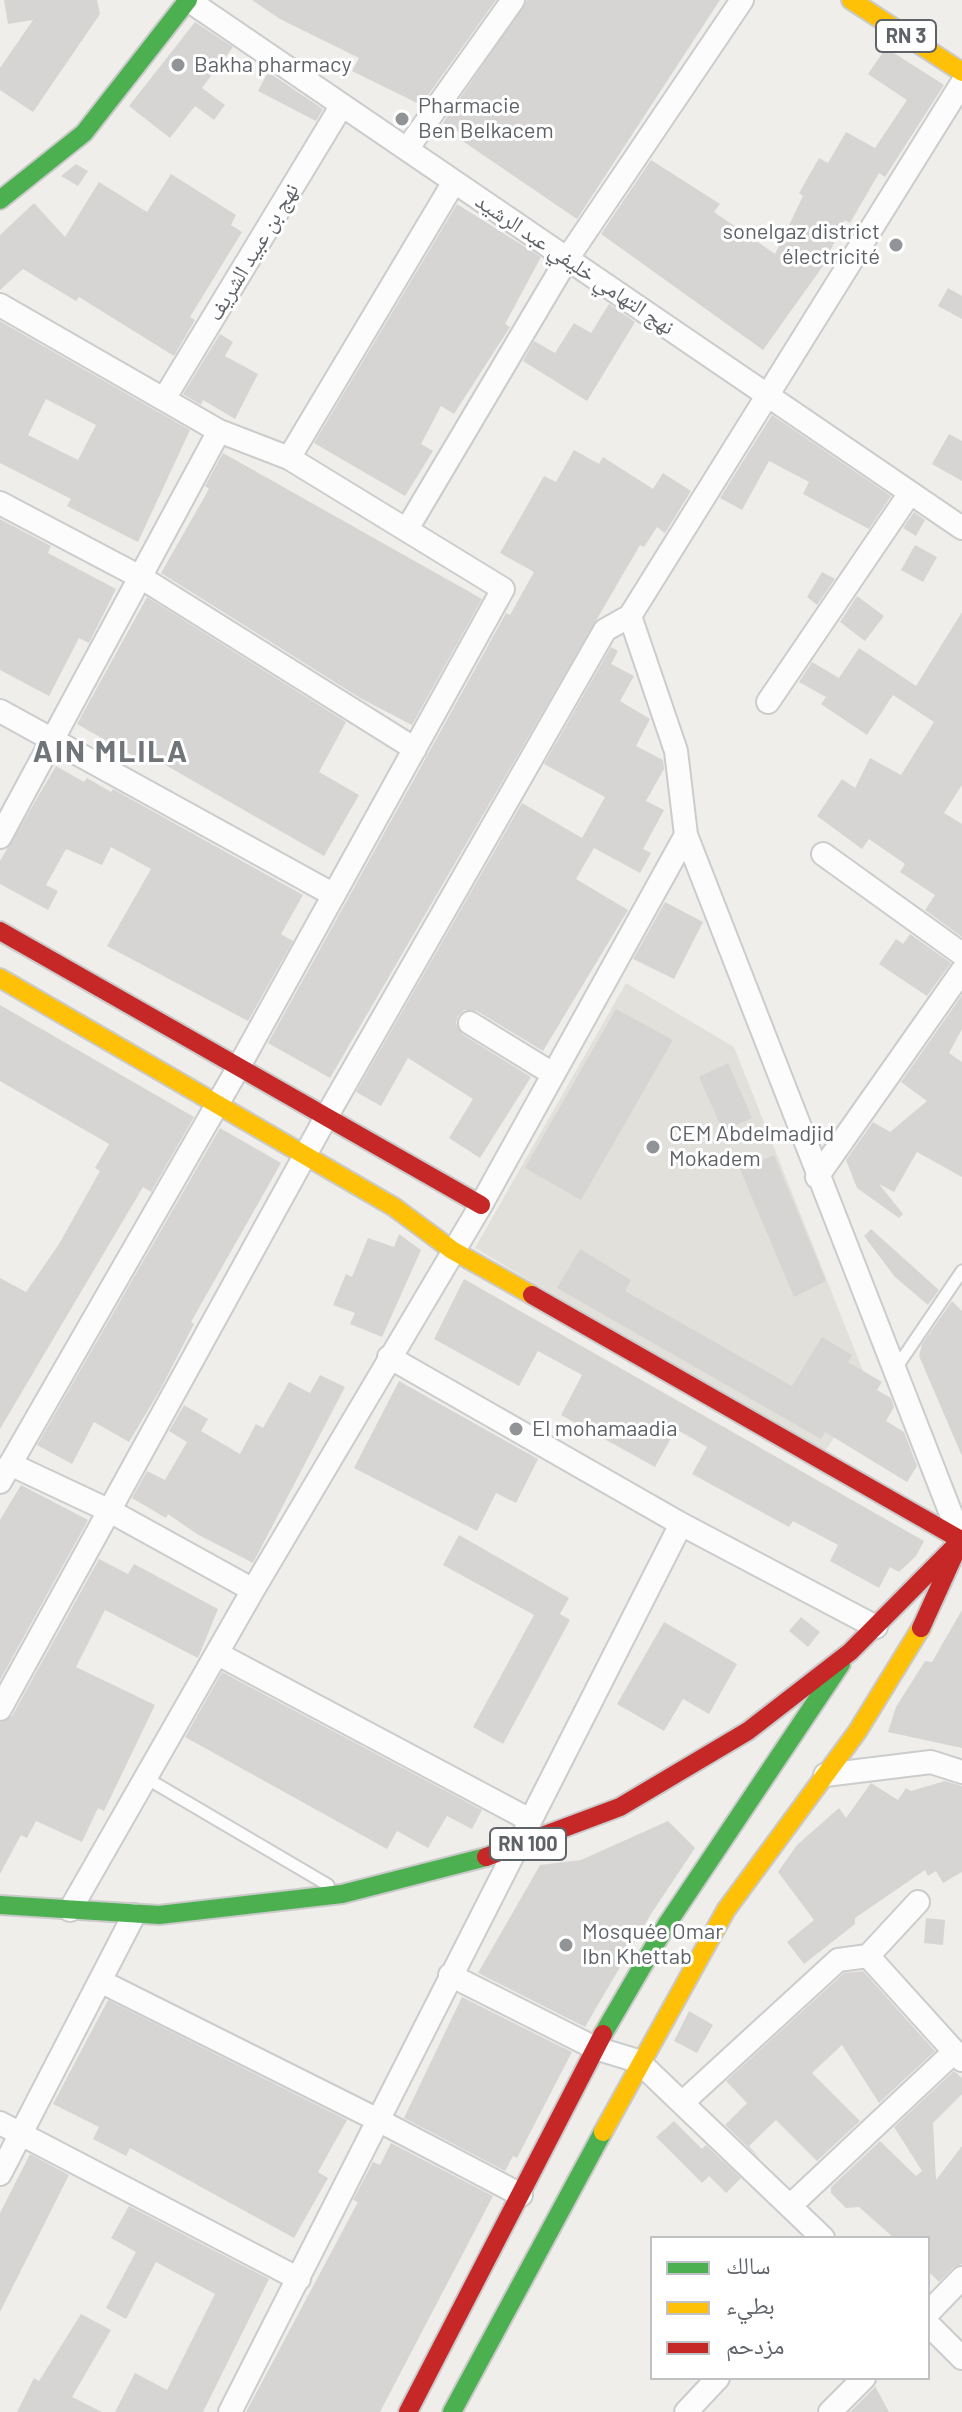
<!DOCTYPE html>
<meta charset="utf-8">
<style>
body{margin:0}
#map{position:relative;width:962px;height:2412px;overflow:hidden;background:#efeeea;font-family:Barlow,"Noto Naskh Arabic",sans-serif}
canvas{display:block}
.legend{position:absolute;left:650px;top:2236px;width:280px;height:144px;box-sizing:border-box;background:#fff;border:2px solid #bfc1c3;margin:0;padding:10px 14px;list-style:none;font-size:24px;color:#5f6368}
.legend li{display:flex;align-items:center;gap:16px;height:40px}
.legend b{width:40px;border:2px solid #bfc1c3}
</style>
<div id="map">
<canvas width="962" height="2412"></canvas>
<ul class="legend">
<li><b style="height:10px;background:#4caf50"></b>سالك</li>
<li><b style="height:10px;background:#ffc107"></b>بطيء</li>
<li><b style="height:10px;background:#c62828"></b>مزدحم</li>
</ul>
</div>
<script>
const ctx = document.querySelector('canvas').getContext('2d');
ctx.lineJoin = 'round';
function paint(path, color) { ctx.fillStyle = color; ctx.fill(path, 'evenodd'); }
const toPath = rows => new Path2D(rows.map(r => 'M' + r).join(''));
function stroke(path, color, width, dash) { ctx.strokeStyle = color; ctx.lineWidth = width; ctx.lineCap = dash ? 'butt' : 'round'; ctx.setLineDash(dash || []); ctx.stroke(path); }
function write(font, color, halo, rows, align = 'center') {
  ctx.font = font + ' Barlow,"Noto Naskh Arabic",sans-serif'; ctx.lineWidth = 6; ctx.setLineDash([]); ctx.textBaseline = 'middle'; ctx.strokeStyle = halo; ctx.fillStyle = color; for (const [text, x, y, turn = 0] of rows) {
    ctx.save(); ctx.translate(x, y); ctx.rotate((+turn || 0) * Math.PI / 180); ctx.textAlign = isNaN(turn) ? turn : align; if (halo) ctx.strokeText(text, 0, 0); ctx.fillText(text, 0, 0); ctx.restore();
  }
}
const education = toPath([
 [626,983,734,1047,869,1386,823,1454,475,1248]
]);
const building = toPath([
 [4,0,97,0,100,14,33,112,0,90,0,68,33,20,8,24],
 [252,0,496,0,421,105,352,71,359,58,280,19],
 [527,0,720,0,577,219,464,142,467,137,443,123],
 [195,22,233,47,202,88,225,105,214,120,195,106,170,138,129,106],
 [886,48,944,85,885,177,879,173,850,223,845,220,823,266,763,350,601,234,651,160,720,204,714,212,775,254,803,196,799,193,819,158,828,163,846,132,875,148,907,100,868,74],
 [268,72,323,109,316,121,258,91],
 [76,164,88,171,78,186,61,176],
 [171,174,236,215,231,225,242,232,190,317,195,320,174,356,79,297,76,301,23,269,0,290,0,235,34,203,65,237,99,182,147,212],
 [457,204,541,257,505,324,510,327,454,414,441,406,421,444,433,451,405,496,314,443],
 [948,288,962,296,962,319,938,306],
 [609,304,635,322,587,401,523,361,534,341,555,353,574,323,591,333],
 [0,321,190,430,138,542,67,506,71,499,0,463],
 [46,399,96,425,78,460,28,435],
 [220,334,233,342,225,356,258,374,235,419,203,400,201,405,183,394],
 [772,415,891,496,869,529,803,494,809,482,769,461,742,510,720,498],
 [949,434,962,441,962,481,932,464],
 [574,450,599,464,603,457,653,489,663,473,691,491,665,533,657,527,644,547,640,545,330,1078,268,1043,506,613,510,615,534,572,500,553,544,476,556,482],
 [223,453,482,599,412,725,360,698,161,573,209,489,205,486],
 [914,512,925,520,916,536,903,528],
 [0,519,51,546,48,553,116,589,89,643,79,638,49,696,0,670],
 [915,545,937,557,923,582,901,570],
 [822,572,835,579,817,605,807,597],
 [857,596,884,616,865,641,840,622],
 [147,597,346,722,319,772,359,795,324,856,141,751,137,758,77,724],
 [962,612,962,785,944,813,962,824,962,937,925,910,935,895,900,872,905,864,869,839,862,849,817,816,842,779,855,788,870,758,901,775,934,722,893,695,867,735,821,704,826,697,799,682,812,662,839,678,859,648,916,686],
 [611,647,618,651,611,664,634,676,620,701,650,719,636,746,663,760,664,769,646,801,664,810,643,849,651,853,640,873,594,848,576,879,628,910,543,1051,477,1011,464,1010,458,1016,456,1023,462,1034,531,1077,480,1158,449,1138,473,1099,408,1058,381,1106,356,1092,522,803,582,838,605,797,544,764],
 [56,766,84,782,87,778,111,792,113,789,303,895,281,934,293,941,248,1021,107,946,151,869,111,847,102,865,66,849,46,885,58,891,48,910,0,884,0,861],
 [665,902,703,922,674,979,633,959],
 [910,934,951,963,927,996,879,964,896,939,903,944],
 [962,995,962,1029,949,1053,962,1062,962,1177,917,1152,894,1192,879,1184,903,1214,899,1218,857,1188,846,1160,873,1122,890,1132,927,1101,901,1082],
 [0,1005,194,1117,151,1192,143,1187,0,1429,0,1278,26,1292,59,1244,100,1171,95,1168,109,1144,0,1081],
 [616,1009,673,1040,581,1200,525,1168],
 [728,1063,752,1118,723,1131,699,1077],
 [220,1128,281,1163,191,1322,194,1324,160,1390,129,1442,94,1422,72,1464,37,1445],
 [774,1155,826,1281,794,1297,740,1169],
 [871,1229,939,1290,928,1305,895,1277,864,1236],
 [399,1234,421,1250,382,1337,350,1324,355,1313,333,1305,346,1274,352,1277,368,1238,394,1247],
 [580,1249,631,1280,625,1291,792,1386,822,1337,852,1355,848,1362,882,1382,877,1390,891,1398,894,1407,886,1421,904,1432,917,1466,907,1482,825,1432,821,1439,557,1288],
 [464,1279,924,1541,916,1556,899,1572,890,1567,879,1588,830,1561,838,1545,793,1521,789,1527,692,1474,707,1447,676,1429,655,1467,561,1415,582,1375,538,1351,519,1386,434,1339],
 [952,1301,962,1311,962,1456,919,1356,922,1344],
 [320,1375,345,1387,253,1563,197,1534,168,1514,166,1518,132,1498,147,1471,165,1480,187,1442,169,1431,184,1405,208,1419,201,1431,240,1454,256,1424,263,1428,289,1382,310,1393],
 [399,1381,538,1459,516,1503,496,1493,477,1531,354,1468],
 [21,1485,88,1520,0,1680,0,1520],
 [459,1535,569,1598,560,1614,570,1620,503,1744,473,1727,534,1615,443,1565],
 [99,1559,128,1574,134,1564,218,1609,198,1658,105,1610,76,1667,155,1705,104,1811,98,1808,82,1842,36,1821,27,1838,21,1835,0,1874,0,1723,12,1716],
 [962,1610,962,1748,888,1732,896,1707,925,1661,932,1662],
 [801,1617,820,1632,808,1647,789,1631],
 [664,1622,737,1664,709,1714,683,1699,664,1731,617,1704],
 [222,1672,482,1810,472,1829,447,1816,428,1848,397,1831,387,1849,185,1737],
 [945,1781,962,1786,962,1872,943,1883,936,1871,928,1876,925,1870,855,1918,855,1924,804,1964,787,1942,814,1920,778,1872,797,1845,839,1808,846,1818,871,1783,898,1800,906,1788,911,1791],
 [668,1821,695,1848,651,1914,585,2027,478,1973,540,1865,581,1860],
 [926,1918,945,1920,943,1945,924,1943],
 [863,1971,935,2051,879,2103,842,2045,812,2073,860,2121,817,2161,776,2120,749,2146,760,2159,725,2125,747,2103,726,2081,844,1973],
 [462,1997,572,2052,517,2158,513,2156,505,2171,404,2118],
 [108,2000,347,2120,318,2172,328,2178,294,2238,130,2148,126,2156,93,2139,99,2127,53,2104],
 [689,2011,713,2025,697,2053,674,2041],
 [954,2071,962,2078,962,2094,933,2123,936,2180,962,2146,962,2264,953,2268,939,2282,928,2271,928,2238,894,2238,859,2207,846,2208,831,2193,831,2187,880,2141,916,2176,922,2171,894,2127],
 [674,2121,702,2149,706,2145,741,2178,726,2193,709,2176,702,2183,656,2137],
 [391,2143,493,2196,380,2412,246,2412,358,2202,353,2200,373,2162,380,2165],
 [30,2154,69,2175,0,2312,0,2213],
 [129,2206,269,2279,203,2412,115,2412,135,2373,167,2390,215,2294,156,2262,126,2319,106,2308,136,2252,111,2238],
 [81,2314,111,2330,72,2397,102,2412,17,2412,34,2378,39,2381],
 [875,2386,889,2412,850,2412,874,2388]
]);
const lane = toPath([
 [894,1371,962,1271],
 [146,1778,328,1885]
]);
const street = toPath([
 [188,0,962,528],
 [407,149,513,0],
 [0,305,219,431,289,458,503,589,237,1070,0,1482],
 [164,399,342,105],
 [289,458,454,182],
 [0,503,142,578,415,749],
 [407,529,567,259,742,0],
 [630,616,676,751,686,835,962,1542],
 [768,702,910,493],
 [0,711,334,895],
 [0,837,219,431],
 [823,854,962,954],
 [470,1023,553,1074],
 [817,1177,962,971],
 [389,1357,681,1524,876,1627],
 [10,1464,110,1511,253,1590],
 [218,1654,528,1819],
 [0,1709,325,1119,605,630,630,616,962,83],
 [825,1775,931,1762,962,1772],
 [70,1910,253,1590,481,1205,686,835],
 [868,1956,962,2060],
 [450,1975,595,2048,638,2061,823,2238],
 [100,1981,378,2120,521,2195],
 [682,2103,838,1960,868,1956,918,1902],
 [0,2123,299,2279],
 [0,2174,134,1915],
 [790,2206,954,2052],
 [928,2313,962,2278],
 [928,2324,962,2358],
 [230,2412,681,1524],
 [686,2412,718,2378],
 [830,2412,864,2378]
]);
const fast = toPath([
 [0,200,84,133,188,0],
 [0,1905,159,1915,342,1894,486,1857],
 [603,2034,667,1924,841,1664],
 [452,2412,603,2132]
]);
const slow = toPath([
 [851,0,962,72],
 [0,978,394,1207,452,1250,532,1295],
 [603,2132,726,1910,857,1732,921,1628]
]);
const jam = toPath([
 [0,931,481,1205],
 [532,1295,961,1540,921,1628],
 [486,1857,620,1807,748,1731,850,1652,962,1539],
 [408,2412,603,2034]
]);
const markers = [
 [178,65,8,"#919496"],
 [402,119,8,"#919496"],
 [896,245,8,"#919496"],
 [653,1147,8,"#919496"],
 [516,1429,8,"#919496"],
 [566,1945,8,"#919496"]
];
const shields = [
 [906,36,60],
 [528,1844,76]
];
const shieldNames = [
 ["RN 3",906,36],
 ["RN 100",528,1844]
];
const poiNames = [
 ["Bakha pharmacy",194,65],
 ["Pharmacie",418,106],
 ["Ben Belkacem",418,131],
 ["sonelgaz district",880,232,"right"],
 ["électricité",880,257,"right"],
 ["CEM Abdelmadjid",669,1134],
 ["Mokadem",669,1159],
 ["El mohamaadia",532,1429],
 ["Mosquée Omar",582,1932],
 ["Ibn Khettab",582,1957]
];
const streetNames = [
 ["نهج بن عبيد الشريف",253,252,-59],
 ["نهج التهامي خليفي عبد الرشيد",575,264,34]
];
const districtNames = [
 ["AIN MLILA",111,752]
];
paint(education, '#e2e0da');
paint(building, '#d6d5d3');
stroke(lane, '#cbcccc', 15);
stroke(street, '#cbcccc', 26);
stroke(fast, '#cacacb', 22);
stroke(slow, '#cacacb', 22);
stroke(jam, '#cacacb', 22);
stroke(lane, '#fdfcfc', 11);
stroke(street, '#fdfcfc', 22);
stroke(fast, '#4caf50', 18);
stroke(slow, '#ffc107', 18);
stroke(jam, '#c62828', 18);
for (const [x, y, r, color] of markers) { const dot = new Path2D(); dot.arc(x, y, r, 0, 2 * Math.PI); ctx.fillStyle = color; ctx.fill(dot); stroke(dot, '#fff', 3); }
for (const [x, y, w] of shields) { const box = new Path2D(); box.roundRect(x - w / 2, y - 16, w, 32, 6); ctx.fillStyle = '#fff'; ctx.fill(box); stroke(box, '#5f6368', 2); }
write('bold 20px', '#5f6368', null, shieldNames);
write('22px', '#5f6368', '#fff', poiNames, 'left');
write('22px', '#5f6368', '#fff', streetNames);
ctx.letterSpacing = '2px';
write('bold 30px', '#70757a', '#fff', districtNames);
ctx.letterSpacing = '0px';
</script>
